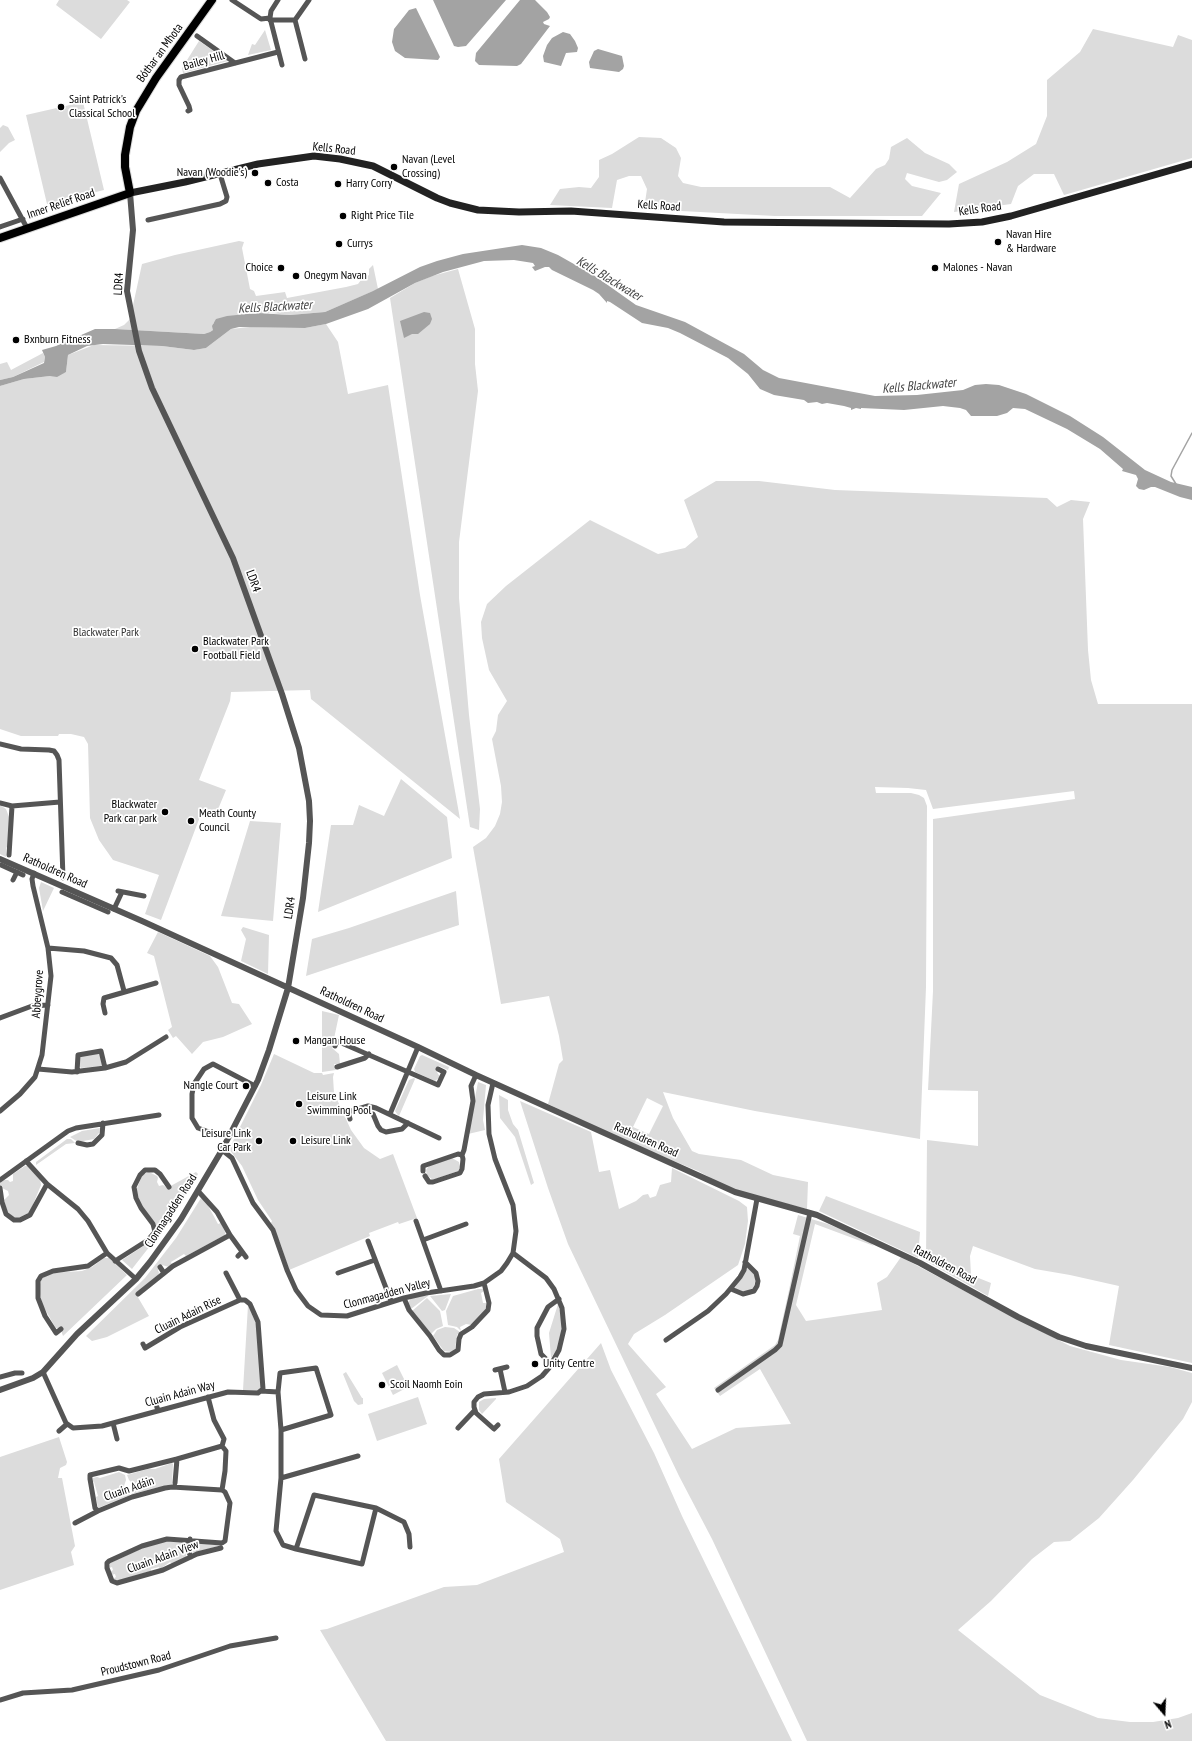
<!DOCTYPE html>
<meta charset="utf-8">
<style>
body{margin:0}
#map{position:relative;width:1192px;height:1741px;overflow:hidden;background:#fff;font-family:"PT Sans Narrow",sans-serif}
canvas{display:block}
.north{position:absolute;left:1144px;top:1693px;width:40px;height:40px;-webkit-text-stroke:3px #fff;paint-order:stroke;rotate:161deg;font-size:11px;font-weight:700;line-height:16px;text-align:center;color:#000}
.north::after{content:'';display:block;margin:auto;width:14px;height:18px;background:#000;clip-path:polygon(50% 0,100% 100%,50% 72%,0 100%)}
</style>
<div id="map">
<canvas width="1192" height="1741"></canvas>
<div class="north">N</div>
</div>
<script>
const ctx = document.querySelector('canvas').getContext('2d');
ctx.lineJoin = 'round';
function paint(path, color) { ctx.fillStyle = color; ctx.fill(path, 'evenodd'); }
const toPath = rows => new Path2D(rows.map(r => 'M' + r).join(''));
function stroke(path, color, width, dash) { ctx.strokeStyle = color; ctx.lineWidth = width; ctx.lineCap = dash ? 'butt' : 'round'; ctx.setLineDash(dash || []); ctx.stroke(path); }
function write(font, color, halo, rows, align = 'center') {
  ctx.font = font + ' "PT Sans Narrow",sans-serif'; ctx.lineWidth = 3.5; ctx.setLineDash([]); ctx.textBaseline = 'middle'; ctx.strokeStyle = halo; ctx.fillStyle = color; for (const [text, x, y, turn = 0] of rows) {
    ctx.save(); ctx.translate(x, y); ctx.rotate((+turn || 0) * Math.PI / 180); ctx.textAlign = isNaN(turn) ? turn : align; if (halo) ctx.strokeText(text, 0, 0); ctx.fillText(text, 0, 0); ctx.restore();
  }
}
const green = toPath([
 [59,0,127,0,130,2,101,39,56,5],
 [1093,29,1173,47,1178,35,1192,40,1192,158,1064,195,1054,174,1034,174,1018,186,1011,204,954,212,959,184,1007,162,1036,144,1047,116,1047,80,1080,52],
 [265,30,271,50,248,55,252,44,255,45],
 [199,41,228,61,183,73,182,68],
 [83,102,104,190,47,204,26,115],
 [3,125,8,127,15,140,9,143,0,152,0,128],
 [639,137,661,138,676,148,681,158,678,176,683,183,701,187,830,187,850,198,876,169,885,165,889,159,891,147,907,138,925,153,949,164,957,172,947,180,939,182,907,173,905,179,912,186,941,193,922,216,775,216,644,209,647,189,641,176,629,176,617,180,612,208,550,205,560,189,579,187,591,188,599,177,599,160,612,154],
 [239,241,244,242,242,248,250,289,254,291,256,296,285,292,287,298,346,287,358,284,361,280,369,275,369,269,373,265,378,289,325,312,290,315,270,313,213,323,213,330,210,332,204,334,115,329,124,325,130,319,142,264,175,255],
 [458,269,475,329,475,364,478,391,459,542,459,598,469,715,480,809,479,830,470,827,390,298,415,283,432,276],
 [326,324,338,342,348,394,388,385,420,595,460,819,311,699,310,690,231,692,230,701,199,780,226,790,214,819,201,814,161,920,145,914,159,875,113,860,99,840,90,818,88,744,84,737,71,734,59,734,58,736,21,736,0,729,0,386,24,379,50,376,66,372,68,355,94,345,162,346,194,350,206,348,231,329,250,327,305,328],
 [43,353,45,357,44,362,13,377,0,380,0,364,7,362,11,370],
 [716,481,759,481,835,490,1047,498,1057,507,1071,500,1090,502,1083,519,1088,650,1091,680,1098,704,1192,704,1192,1363,1109,1345,1119,1286,1070,1275,1035,1269,973,1246,970,1256,971,1275,991,1283,988,1296,926,1261,927,1140,978,1146,978,1091,928,1090,933,991,933,819,1075,799,1074,791,933,809,926,790,908,788,875,787,876,793,911,793,919,795,924,798,927,806,926,987,920,1139,755,1111,663,1092,673,1118,692,1151,699,1154,741,1160,773,1175,808,1182,807,1209,745,1193,724,1185,698,1171,628,1142,548,1104,559,1064,563,1060,559,1036,549,996,501,1004,473,847,486,838,495,826,500,814,502,802,501,786,492,739,496,731,498,715,507,701,489,670,482,638,481,622,487,604,506,586,590,520,658,554,685,548,698,537,684,500],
 [647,1098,663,1106,649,1134,633,1127],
 [401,779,447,817,452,858,318,912,331,825,353,825,359,805,384,816],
 [0,805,6,809,9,817,9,844,6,848,6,857,0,854],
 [250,821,281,823,273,921,221,916],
 [41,882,54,888,43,911,39,888],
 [456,891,459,925,306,976,312,939,349,928],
 [243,927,269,935,268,974,241,961,246,939,241,930],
 [158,932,210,956,218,967,232,1003,239,1004,252,1024,223,1037,203,1042,192,1054,176,1036,173,1038,168,1030,172,1027,154,956,147,953],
 [322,1011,339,1015,332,1048,339,1054,340,1064,334,1064,336,1070,322,1072],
 [99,1053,101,1056,102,1066,81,1068,79,1066,80,1056],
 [274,1054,314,1073,322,1073,323,1075,334,1073,333,1077,334,1093,351,1130,364,1148,380,1159,393,1154,417,1218,399,1224,398,1222,369,1233,370,1236,289,1270,281,1245,271,1223,272,1221,258,1200,242,1166,229,1149,261,1085],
 [422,1055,449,1067,448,1070,439,1066,437,1072,440,1077,435,1081,415,1072,414,1069,420,1056],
 [414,1078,415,1079,399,1116,397,1114,395,1111,409,1080],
 [478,1082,486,1085,483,1120,485,1130,468,1134],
 [499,1095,508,1100,508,1110,513,1124,518,1130,534,1183,531,1185,515,1137,500,1118],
 [520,1101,591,1132,599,1172,610,1170,619,1209,636,1201,643,1195,648,1194,650,1198,656,1196,660,1185,671,1182,672,1168,739,1201,747,1207,748,1221,745,1244,738,1265,665,1315,634,1334,628,1344,666,1387,656,1394,692,1449,736,1428,791,1424,760,1369,720,1396,714,1388,775,1345,778,1340,789,1290,800,1236,793,1234,798,1215,828,1224,869,1241,874,1246,815,1224,796,1305,806,1321,882,1310,877,1283,887,1277,901,1257,1002,1311,1070,1346,1121,1360,1170,1367,1192,1373,1192,1402,1183,1419,1133,1480,1099,1518,1070,1541,1054,1542,1032,1559,991,1601,958,1630,1040,1695,1098,1718,1130,1722,1153,1722,1178,1718,1192,1713,1192,1741,807,1741,712,1539,679,1476,568,1244,548,1188],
 [100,1128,99,1133,94,1139,78,1142,70,1137,82,1131],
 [67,1139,71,1139,75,1143,66,1144,36,1165,36,1162],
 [452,1158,459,1162,460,1167,458,1171,433,1180,427,1175,426,1170,429,1166],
 [25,1166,28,1166,40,1179,41,1185,30,1212,21,1218,14,1218,7,1211,4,1200,9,1195,8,1191,0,1187,0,1183,4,1180,8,1180,10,1182,13,1181,13,1174],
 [149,1172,157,1176,158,1178,157,1182,159,1186,163,1185,167,1188,196,1172,198,1174,164,1228,132,1269,122,1260,145,1245,154,1237,157,1231,156,1225,141,1205,136,1191,141,1178,144,1174],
 [826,1196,920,1232,918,1258,819,1211],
 [201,1198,205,1200,218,1224,221,1223,225,1232,225,1235,186,1256,184,1254,171,1262,172,1265,169,1267,162,1265,158,1270,159,1273,158,1275,136,1294,149,1316,107,1337,92,1341,86,1336,145,1278,176,1238],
 [104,1258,109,1258,127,1275,63,1336,60,1328,56,1328,54,1325,42,1304,39,1289,41,1280,46,1275,51,1273,82,1271,92,1267],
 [746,1268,748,1268,754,1274,756,1279,753,1288,747,1292,736,1290,735,1288],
 [478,1289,484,1289,484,1291,481,1293,483,1303,487,1303,485,1310,472,1325,466,1324,460,1327,461,1331,457,1327,448,1325,446,1311,453,1296],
 [451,1294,445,1310,442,1311,430,1296],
 [428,1295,428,1296,411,1309,408,1303,411,1298],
 [427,1298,440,1311,443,1326,436,1329,431,1334,412,1311],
 [558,1304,562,1317,561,1336,558,1347,551,1358,549,1333],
 [248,1305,257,1326,262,1387,259,1391,243,1390],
 [445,1327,454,1328,460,1332,457,1335,455,1349,451,1352,444,1351,433,1336,437,1330],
 [601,1343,611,1370,654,1453,682,1516,792,1741,386,1741,320,1630,327,1629,444,1587,477,1585,564,1552,560,1539,506,1502,499,1459],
 [397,1365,408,1387,393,1395,382,1373],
 [346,1372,362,1398,363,1398,363,1404,358,1405,354,1401,343,1374],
 [418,1397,427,1424,377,1441,368,1414],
 [496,1398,496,1399,482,1414,479,1410,479,1402,484,1399],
 [59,1437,67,1462,66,1465,60,1468,58,1478,62,1478,75,1546,71,1552,74,1565,0,1590,0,1457],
 [172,1463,173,1464,172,1484,132,1494,131,1489,133,1484,129,1480,127,1475,148,1469,155,1469],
 [119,1472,125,1475,126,1480,124,1486,128,1489,130,1495,98,1508,96,1497,98,1496,94,1482,92,1481,93,1478,97,1477,100,1478],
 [170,1540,186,1541,187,1543,186,1557,172,1564,170,1562,160,1569,159,1567,151,1569,151,1571,117,1581,113,1579,116,1577,115,1574,111,1575,110,1572,113,1570,112,1567,109,1568,110,1563,147,1546],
 [192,1543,222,1545,194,1553,191,1552]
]);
const water = toPath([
 [433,0,506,0,466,46,458,47,454,46],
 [520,0,535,0,547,12,550,17,549,19,543,22,544,24,550,26,521,64,517,66,479,65,475,61,476,53],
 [416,8,440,57,438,60,405,58,395,51,392,42,394,29,409,10],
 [563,32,570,34,575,41,578,48,577,52,566,53,561,66,544,62,543,56,547,45,552,38],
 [598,49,622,56,624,66,623,69,619,72,590,68,589,62,594,51],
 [522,245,541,248,558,255,595,276,636,305,685,322,744,354,763,370,779,378,875,396,917,395,963,390,975,385,986,384,999,385,1026,394,1070,416,1103,437,1145,470,1171,482,1192,487,1192,500,1180,497,1155,487,1151,487,1144,490,1139,489,1136,486,1138,479,1136,475,1122,471,1123,469,1100,449,1067,429,1025,409,1013,408,1007,413,997,416,971,416,966,410,960,408,943,406,904,410,861,408,861,409,856,408,851,410,851,408,844,406,827,403,822,404,817,402,808,403,804,400,774,395,760,389,748,374,728,358,680,333,668,328,642,323,610,302,607,301,607,303,599,294,593,290,552,270,549,267,545,267,535,271,532,267,535,266,533,263,514,260,484,261,443,272,415,283,368,309,326,324,305,328,239,327,231,329,206,348,194,350,162,346,103,344,87,346,68,355,66,372,57,377,50,376,24,379,0,386,0,380,13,377,44,363,45,357,42,350,56,346,95,329,115,329,204,334,210,332,213,330,212,326,216,319,227,316,257,313,290,315,325,312,373,291,420,267,437,261,463,254],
 [424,312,430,313,432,319,430,324,418,334,412,334,404,338,400,321]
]);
const stream = toPath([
 [1176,484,1171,476,1172,470,1192,433]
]);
const minor = toPath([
 [232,0,261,19,270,18,282,65],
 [270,18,271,11,278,0],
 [270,20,295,20,305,59],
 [295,20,309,0],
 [197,36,235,63],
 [188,111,190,110,189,106,179,85,179,80,181,77,278,52],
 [0,178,27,228],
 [148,220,220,204,226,201,227,197,220,174],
 [0,227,23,219],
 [0,744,21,749,49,750,54,751,57,755,59,760,63,878],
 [0,803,12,806,60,802],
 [9,855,12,806],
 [1,865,23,875],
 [13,880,17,872],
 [118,891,144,896],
 [62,892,108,912],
 [114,909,122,892],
 [48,948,84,951,111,958,117,965,124,991],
 [105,1013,103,1004,104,998,156,983],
 [0,1018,32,1006,48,1005],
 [335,1046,337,1041,438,1085,444,1072,438,1069],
 [337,1067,365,1058,369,1054],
 [38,1069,72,1072,105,1068,126,1062,166,1037],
 [77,1072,78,1055,101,1051,105,1068],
 [0,1111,20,1094,35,1077,42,1055,51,976,48,948,33,886,32,879,34,873],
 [373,1114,378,1126,381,1130,386,1132,402,1129,408,1123],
 [390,1114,418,1047],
 [350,1119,348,1112,368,1106,376,1108,439,1138],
 [209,1132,198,1128,192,1118,192,1094,194,1084,204,1069,213,1064,255,1086],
 [78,1143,87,1145,93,1144,102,1135,103,1123],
 [222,1150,232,1158,253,1203,273,1230,287,1270,296,1290,308,1306,321,1315,347,1316,404,1298,426,1293,474,1286,484,1283,501,1271,507,1263,513,1253,516,1231,513,1205,495,1159,489,1134,488,1105,493,1083],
 [462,1155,464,1150,473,1101,471,1086,476,1075],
 [26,1161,47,1184,78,1209,88,1221,107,1253,136,1279],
 [423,1171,423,1166,426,1165,458,1154,462,1155,463,1159,462,1169,460,1173,433,1182,429,1182,425,1176],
 [0,1180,68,1131,76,1128,159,1115],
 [0,1188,2,1202,6,1214,14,1220,20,1220,30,1215,47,1184],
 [198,1191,217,1212,230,1235,246,1257],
 [416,1221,441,1291],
 [423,1240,466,1224],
 [368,1241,391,1301],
 [238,1256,242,1252],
 [115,1261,148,1240,155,1232,153,1224,141,1208,136,1198,134,1187,140,1175,145,1170,155,1170,160,1174,169,1187],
 [160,1267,164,1273],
 [226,1273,240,1300],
 [338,1273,375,1260],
 [731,1289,743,1294,754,1291,757,1286,758,1281,756,1273,745,1262],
 [138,1294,173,1266,230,1235],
 [404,1298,409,1310,430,1336,439,1350,444,1355,450,1355,458,1350,459,1339,461,1334,472,1327,488,1310,489,1303,484,1283],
 [61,1329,56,1333,45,1316,38,1298,38,1281,41,1276,53,1271,88,1266,107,1253],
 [666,1340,708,1311,726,1294,740,1277,744,1270,757,1199],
 [551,1364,541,1354,537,1336,537,1328,548,1307,559,1299],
 [500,1369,505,1392],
 [495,1370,507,1367],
 [43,1372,66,1423,73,1428,102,1426,228,1392,258,1393,263,1389,258,1322,250,1304,245,1300,240,1300,180,1327,145,1348,143,1344],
 [0,1377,15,1373,22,1373],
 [718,1390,775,1350,780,1345,810,1213],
 [261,1391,278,1392,280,1373,316,1368,331,1415,281,1430,278,1392],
 [208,1397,214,1420,224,1439,222,1446,226,1451,225,1471,222,1490,225,1492,230,1503,225,1541,222,1543,167,1539,142,1546,109,1561,107,1563,107,1568,112,1581,117,1583,163,1570,197,1554,221,1548],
 [156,1404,158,1411],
 [113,1423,117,1439],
 [498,1425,494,1429,476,1413,474,1407,474,1402,478,1397,484,1394,509,1392,527,1386,542,1376,549,1368,559,1350,564,1329,562,1308,554,1289,546,1278,513,1253],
 [458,1428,475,1410],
 [281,1430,281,1478,358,1456],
 [59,1431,67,1424],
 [177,1459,222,1446],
 [281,1478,276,1531,283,1545,296,1549,362,1564,376,1508,314,1495,296,1549],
 [175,1483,177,1459,129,1471,119,1468,90,1475,90,1479,95,1508,98,1511,132,1497,165,1488,172,1487,222,1490],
 [376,1508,404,1522,409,1534,410,1547],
 [75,1523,98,1511],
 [190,1539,188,1550,191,1557],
 [0,1700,23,1693,72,1690,159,1670,230,1646,276,1638]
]);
const tertiary = toPath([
 [0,859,142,921,418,1047,476,1075,735,1192,817,1215,920,1263,1018,1317,1059,1337,1086,1346,1192,1368],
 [0,1390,33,1378,43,1372,77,1334,136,1279,150,1262,181,1219,222,1150,258,1080,269,1050,288,988,303,898,309,843,310,821,309,801,299,748,282,694,233,558,152,388,139,351,127,291,133,230,130,193]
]);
const secondary = toPath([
 [130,193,185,182,258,164,314,156,340,159,373,166,437,198,450,203,478,210,519,212,571,211,724,222,949,224,982,222,1011,216,1192,164]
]);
const primary = toPath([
 [0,238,130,193,125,167,125,155,130,127,136,111,156,78,212,0]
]);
const markers = [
 [61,107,4,"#000"],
 [394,167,4,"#000"],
 [255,173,4,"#000"],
 [268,183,4,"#000"],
 [338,184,4,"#000"],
 [343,216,4,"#000"],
 [998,242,4,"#000"],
 [339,244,4,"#000"],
 [281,268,4,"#000"],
 [935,268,4,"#000"],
 [296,276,4,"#000"],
 [16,340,4,"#000"],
 [195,649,4,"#000"],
 [165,812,4,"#000"],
 [191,821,4,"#000"],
 [296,1041,4,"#000"],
 [246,1086,4,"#000"],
 [299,1104,4,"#000"],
 [259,1141,4,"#000"],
 [293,1141,4,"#000"],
 [535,1364,4,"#000"],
 [382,1385,4,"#000"]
];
const streetNames = [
 ["Bóthar an Mhota",160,53,-54],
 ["Bailey Hill",204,61,-16],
 ["Kells Road",334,149,6],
 ["Inner Relief Road",61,204,-19],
 ["Kells Road",659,206,4],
 ["Kells Road",980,209,-8],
 ["LDR4",119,284,-87],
 ["LDR4",253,581,70],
 ["Ratholdren Road",55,871,24],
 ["LDR4",290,908,-81],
 ["Abbeygrove",38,994,-86],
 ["Ratholdren Road",352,1005,25],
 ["Ratholdren Road",646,1140,24],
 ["Clonmagadden Road",171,1211,-57],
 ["Ratholdren Road",945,1265,28],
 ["Clonmagadden Valley",387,1294,-15],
 ["Cluain Adain Rise",188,1315,-26],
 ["Cluain Adain Way",180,1394,-15],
 ["Cluain Adáin",129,1489,-19],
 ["Cluain Adain View",163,1557,-20],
 ["Proudstown Road",136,1664,-14]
];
const poiNames = [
 ["Saint Patrick's",69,100],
 ["Classical School",69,114],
 ["Navan (Level",402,160],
 ["Crossing)",402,174],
 ["Navan (Woodie's)",247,173,"right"],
 ["Costa",276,183],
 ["Harry Corry",346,184],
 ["Right Price Tile",351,216],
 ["Navan Hire",1006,235],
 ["& Hardware",1006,249],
 ["Currys",347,244],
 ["Choice",273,268,"right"],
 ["Malones - Navan",943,268],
 ["Onegym Navan",304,276],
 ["Bxnburn Fitness",24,340],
 ["Blackwater Park",203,642],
 ["Football Field",203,656],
 ["Blackwater",157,805,"right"],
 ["Park car park",157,819,"right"],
 ["Meath County",199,814],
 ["Council",199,828],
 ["Mangan House",304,1041],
 ["Nangle Court",238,1086,"right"],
 ["Leisure Link",307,1097],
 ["Swimming Pool",307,1111],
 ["Leisure Link",251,1134,"right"],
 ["Car Park",251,1148,"right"],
 ["Leisure Link",301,1141],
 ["Unity Centre",543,1364],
 ["Scoil Naomh Eoin",390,1385]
];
const parkNames = [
 ["Blackwater Park",106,633]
];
const waterNames = [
 ["Kells Blackwater",609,279,31],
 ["Kells Blackwater",275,307,-3],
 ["Kells Blackwater",919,386,-5]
];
paint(green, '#dcdcdc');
paint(water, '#a3a3a3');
stroke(stream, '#a3a3a3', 1.5);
stroke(primary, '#dbdbdb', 10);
stroke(minor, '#555', 5);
stroke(tertiary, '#555', 6);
stroke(secondary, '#222', 7);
stroke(primary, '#000', 8);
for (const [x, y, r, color] of markers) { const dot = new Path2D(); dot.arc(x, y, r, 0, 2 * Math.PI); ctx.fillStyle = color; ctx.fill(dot); stroke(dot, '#fff', 1.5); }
write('12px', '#000', '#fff', streetNames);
write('12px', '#000', '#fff', poiNames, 'left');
write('12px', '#333', '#fff', parkNames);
write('italic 13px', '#444', '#fff', waterNames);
</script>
